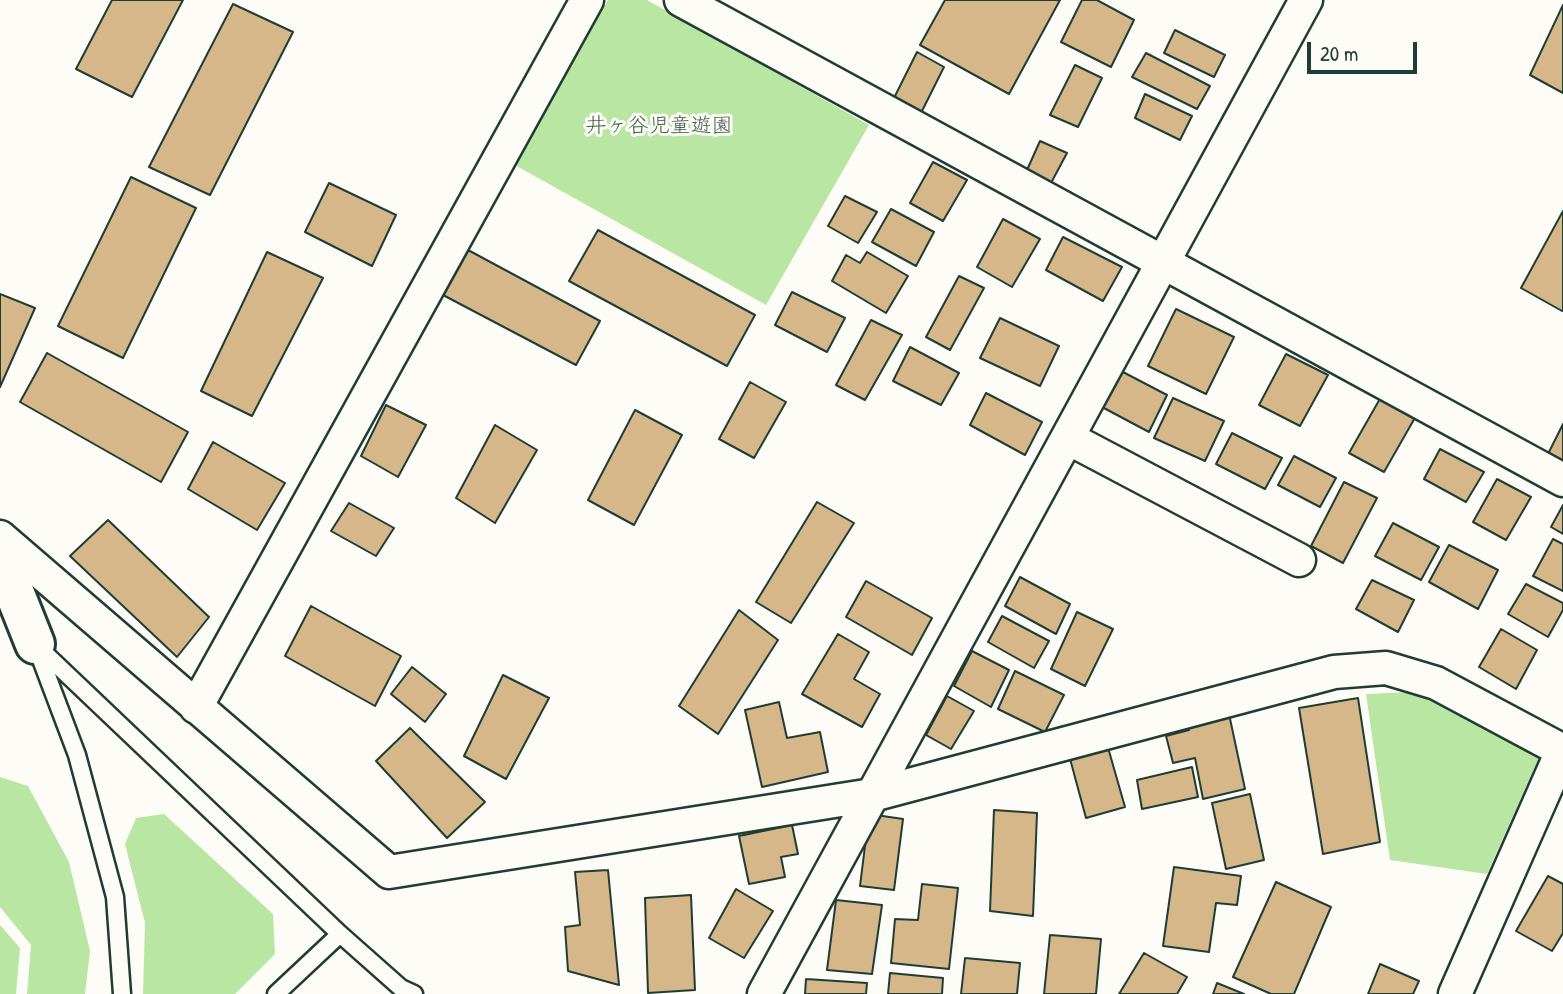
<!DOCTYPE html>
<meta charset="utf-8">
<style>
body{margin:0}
#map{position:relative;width:1563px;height:994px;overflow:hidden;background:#fdfcf7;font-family:"Patrick Hand",sans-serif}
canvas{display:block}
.scale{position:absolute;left:1307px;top:42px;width:110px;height:32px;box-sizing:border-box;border:4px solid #1f3d34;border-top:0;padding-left:9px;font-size:21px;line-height:24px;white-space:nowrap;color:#1f3d34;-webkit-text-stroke:5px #fdfcf7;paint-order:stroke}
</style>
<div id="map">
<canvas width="1563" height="994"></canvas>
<div class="scale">20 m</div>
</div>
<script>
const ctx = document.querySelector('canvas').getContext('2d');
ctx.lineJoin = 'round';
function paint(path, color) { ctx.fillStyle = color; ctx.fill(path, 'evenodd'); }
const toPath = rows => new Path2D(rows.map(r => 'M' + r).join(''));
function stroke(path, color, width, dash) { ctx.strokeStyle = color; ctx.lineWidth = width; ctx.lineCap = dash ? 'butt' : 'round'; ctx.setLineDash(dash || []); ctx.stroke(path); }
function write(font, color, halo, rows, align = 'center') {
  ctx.font = font + ' "Patrick Hand","Klee One",sans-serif'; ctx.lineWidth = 6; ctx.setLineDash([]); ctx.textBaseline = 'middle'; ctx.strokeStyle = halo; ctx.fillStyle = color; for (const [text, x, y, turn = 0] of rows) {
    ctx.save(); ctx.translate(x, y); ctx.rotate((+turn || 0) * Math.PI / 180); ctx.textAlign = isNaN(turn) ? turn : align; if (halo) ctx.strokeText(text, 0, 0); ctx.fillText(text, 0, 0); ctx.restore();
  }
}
const green = toPath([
 [608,0,647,0,869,125,766,305,513,164],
 [1410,692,1450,706,1540,755,1487,874,1390,860,1366,694],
 [0,777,28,786,69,862,90,951,85,994,27,994,31,945,0,907],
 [164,814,273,914,275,954,235,994,143,994,145,923,125,844,136,818],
 [0,925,20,948,16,994,0,994]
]);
const building = toPath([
 [112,0,183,0,132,97,76,69,112,0],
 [945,0,1060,0,1009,94,920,45,945,0],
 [1082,0,1097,0,1134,20,1111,67,1061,42,1082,0],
 [233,4,293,32,210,195,149,167,233,4],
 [1563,5,1563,93,1530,75,1563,5],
 [1175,30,1225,55,1214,77,1164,53,1175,30],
 [917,52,944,67,920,115,892,102,917,52],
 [1146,53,1210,86,1197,109,1132,77,1146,53],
 [1075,65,1102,78,1078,127,1050,115,1075,65],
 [1145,94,1192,116,1180,140,1135,118,1145,94],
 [1040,141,1067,153,1051,183,1027,170,1040,141],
 [933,162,967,180,943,221,910,203,933,162],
 [131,177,196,208,123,358,58,326,131,177],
 [329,183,396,215,372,266,305,232,329,183],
 [845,196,877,212,858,243,828,226,845,196],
 [891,209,934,232,916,266,872,242,891,209],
 [1563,211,1563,310,1562,311,1521,288,1563,211],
 [1003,219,1040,239,1012,287,977,267,1003,219],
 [598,230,755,315,727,366,569,281,598,230],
 [1063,237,1122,267,1103,301,1046,270,1063,237],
 [468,250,600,321,576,365,443,295,468,250],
 [267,252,323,278,252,416,201,391,267,252],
 [867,252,908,276,886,313,832,281,846,255,860,263,867,252],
 [959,276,984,288,950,350,926,337,959,276],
 [792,292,845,318,827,352,775,325,792,292],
 [0,294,35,308,0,387,0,294],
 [1176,309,1234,337,1206,394,1148,366,1176,309],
 [1000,318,1059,346,1040,386,980,358,1000,318],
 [871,320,902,335,865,400,836,385,871,320],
 [910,347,959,373,941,405,893,381,910,347],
 [47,353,188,432,161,482,20,402,47,353],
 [1286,354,1328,375,1300,426,1259,405,1286,354],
 [1121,371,1167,395,1149,432,1102,407,1121,371],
 [750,382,786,402,754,458,719,439,750,382],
 [986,393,1042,422,1025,455,970,425,986,393],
 [1381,397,1416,416,1384,472,1349,453,1381,397],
 [1173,398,1224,421,1205,461,1154,438,1173,398],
 [386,405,426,425,398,477,361,456,386,405],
 [635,410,682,435,634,525,588,500,635,410],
 [1563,424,1563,466,1546,458,1563,424],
 [495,425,537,450,495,523,456,498,495,425],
 [1232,433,1282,458,1265,489,1216,464,1232,433],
 [213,442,285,483,257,530,188,489,213,442],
 [1440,449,1484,472,1466,502,1424,479,1440,449],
 [1294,456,1336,478,1320,507,1278,485,1294,456],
 [1497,479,1531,497,1506,540,1473,522,1497,479],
 [1344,482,1377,498,1343,563,1311,546,1344,482],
 [817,502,854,523,791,623,756,602,817,502],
 [349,503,394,528,376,556,331,531,349,503],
 [1563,505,1563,534,1551,527,1563,505],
 [108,520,209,617,177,657,70,556,108,520],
 [1393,523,1439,547,1421,580,1375,556,1393,523],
 [1553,539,1563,544,1563,591,1533,576,1553,539],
 [1449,545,1498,570,1478,609,1429,582,1449,545],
 [1020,577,1070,604,1056,634,1005,606,1020,577],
 [1372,580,1414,600,1398,632,1356,609,1372,580],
 [866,581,932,618,912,655,846,617,866,581],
 [1526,584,1563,603,1563,610,1548,637,1508,614,1526,584],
 [311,606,401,656,375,706,285,656,311,606],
 [739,610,778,640,718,734,679,706,739,610],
 [1077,612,1113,629,1085,686,1051,669,1077,612],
 [1002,616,1049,641,1034,668,988,642,1002,616],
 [1501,629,1537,650,1516,689,1479,667,1501,629],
 [838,634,869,652,854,679,880,694,862,727,802,694,838,634],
 [972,651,1009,670,991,707,954,686,972,651],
 [412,667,446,694,425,722,391,694,412,667],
 [1015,671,1064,695,1045,732,998,709,1015,671],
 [503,675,549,698,506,779,464,756,503,675],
 [947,696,974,711,951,749,926,735,947,696],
 [1358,698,1380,842,1323,854,1299,708,1358,698],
 [779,702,787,738,820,732,828,772,762,787,745,710,779,702],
 [1229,714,1245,789,1203,799,1195,758,1173,763,1166,736,1189,730,1188,724,1229,714],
 [410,728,485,802,447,838,376,761,410,728],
 [1107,744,1125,807,1086,818,1069,755,1107,744],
 [1192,767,1198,797,1142,809,1137,780,1192,767],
 [1250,794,1264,860,1226,869,1212,803,1250,794],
 [994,810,1037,813,1033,916,990,911,994,810],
 [869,814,903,819,894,890,860,886,869,814],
 [792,825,798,854,781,857,785,877,749,884,739,836,792,825],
 [1174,867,1241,876,1237,905,1216,903,1209,952,1163,946,1174,867],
 [608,870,619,985,568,971,565,927,580,925,575,872,608,870],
 [1548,876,1563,884,1563,933,1552,951,1516,931,1548,876],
 [1276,882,1331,907,1294,994,1271,994,1233,977,1276,882],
 [922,884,958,888,949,969,891,963,895,919,918,920,922,884],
 [736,889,773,911,744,958,709,938,736,889],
 [691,895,695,990,648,993,645,898,691,895],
 [836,900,882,905,872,974,827,970,836,900],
 [1050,935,1101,939,1096,994,1044,994,1050,935],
 [1144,953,1187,977,1177,994,1119,994,1144,953],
 [965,958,1020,963,1017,994,961,994,965,958],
 [1380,964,1419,981,1413,994,1368,994,1380,964],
 [890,973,943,978,942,994,888,994,890,973],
 [806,979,867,983,866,994,805,994,806,979],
 [1217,983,1244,994,1213,994,1217,983]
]);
const service = toPath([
 [35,644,340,934,401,988,414,994],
 [37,649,77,755,115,897,122,994],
 [276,994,340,934]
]);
const minor = toPath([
 [681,0,1563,480],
 [1068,438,1299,560],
 [0,537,389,872,872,795,1334,672,1386,668,1436,683,1563,751],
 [196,707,587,0],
 [764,994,1306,0],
 [1455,994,1563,749]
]);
const tertiary = toPath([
 [0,556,35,644]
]);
const parkNames = [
 ["井ヶ谷児童遊園",659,126]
];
paint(green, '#bae6a4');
paint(building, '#d5b789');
stroke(building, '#1f3d34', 2);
stroke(service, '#1f3d34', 21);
stroke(minor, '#1f3d34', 37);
stroke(tertiary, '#1f3d34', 44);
stroke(service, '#fdfcf7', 16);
stroke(minor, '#fdfcf7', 32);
stroke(tertiary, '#fdfcf7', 38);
write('21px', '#3e5f4a', '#fdfcf7', parkNames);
</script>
